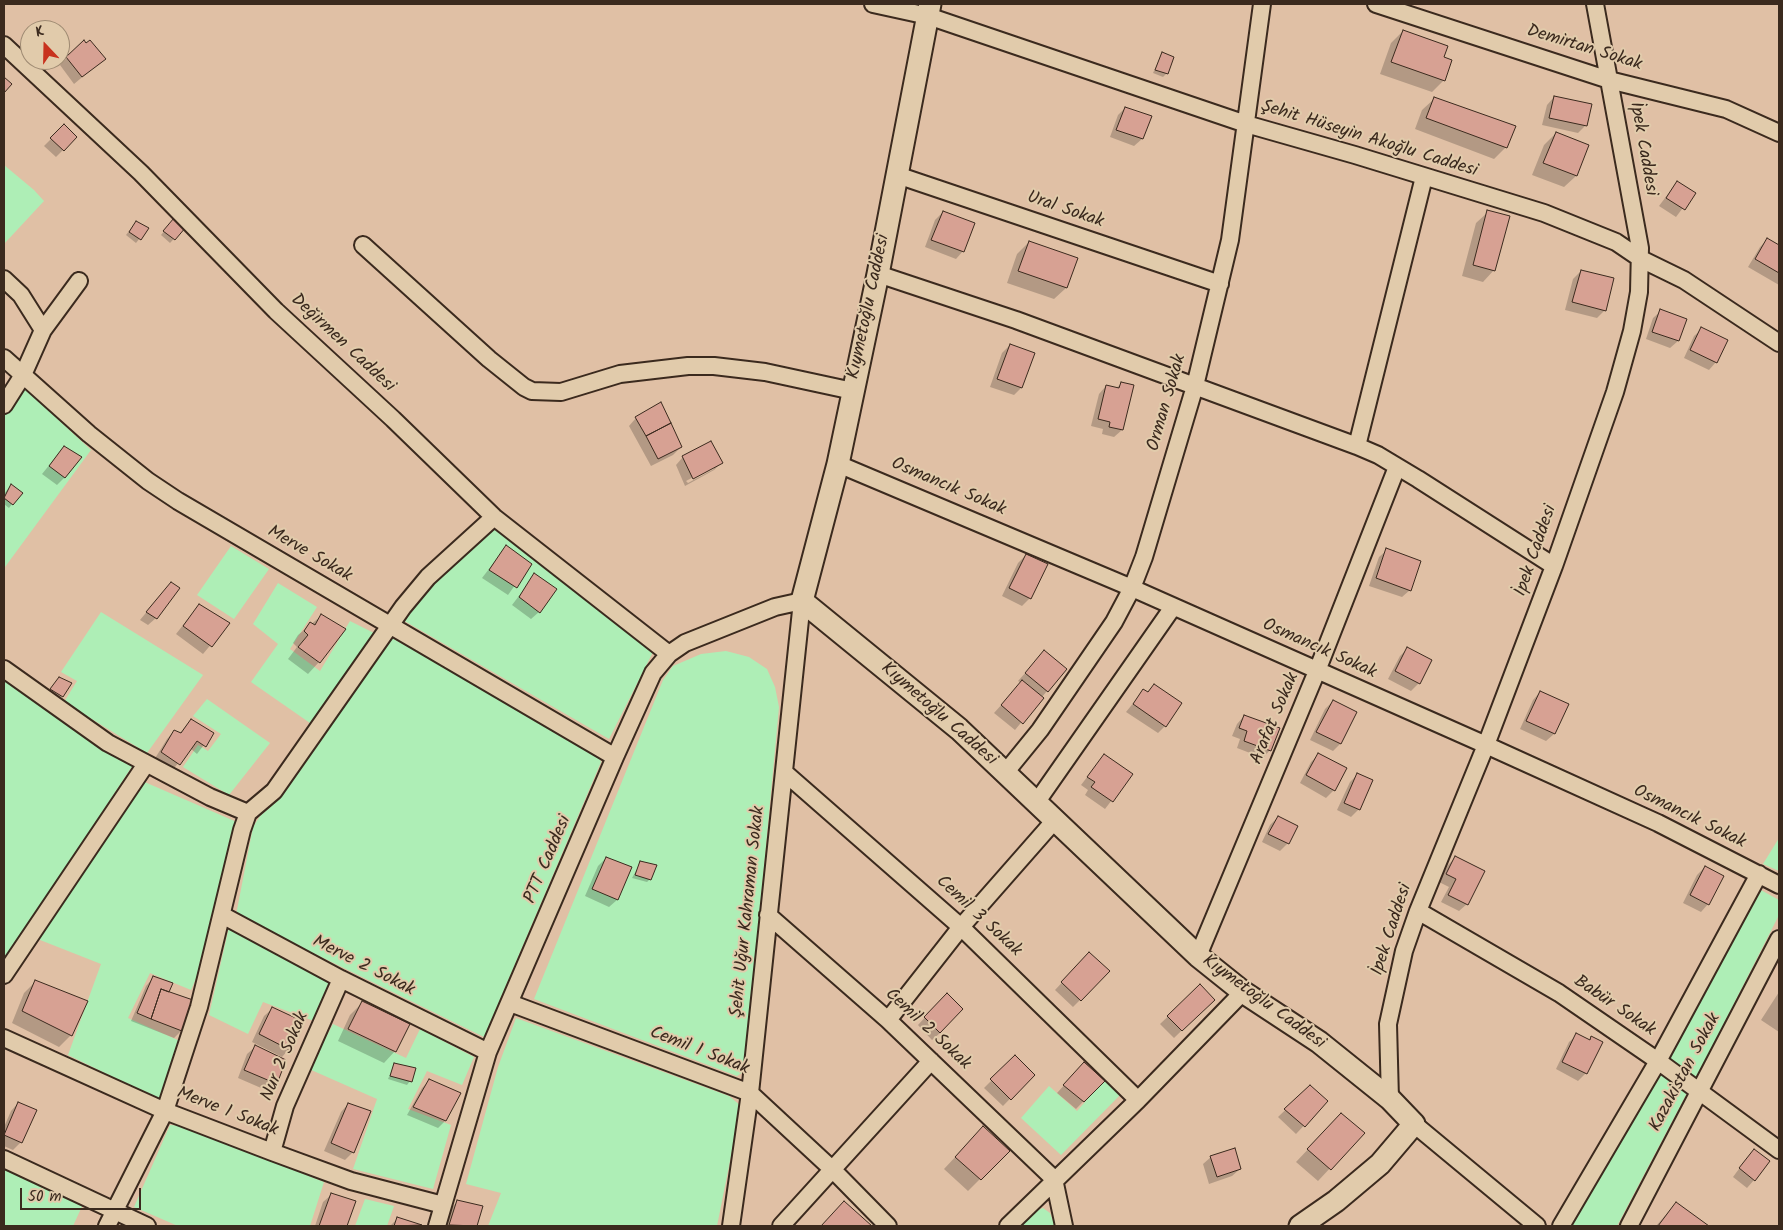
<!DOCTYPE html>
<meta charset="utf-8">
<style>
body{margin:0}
#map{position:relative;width:1783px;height:1230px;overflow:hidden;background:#e0c0a5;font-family:Kalam,sans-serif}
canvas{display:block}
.frame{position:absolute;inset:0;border:5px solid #3b2a1e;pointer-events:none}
.north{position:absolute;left:20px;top:20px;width:50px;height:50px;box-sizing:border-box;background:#e1cbab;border:1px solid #9f8b73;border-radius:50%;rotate:339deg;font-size:14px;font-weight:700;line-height:20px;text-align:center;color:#3b2a1e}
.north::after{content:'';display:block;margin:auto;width:18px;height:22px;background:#c8321e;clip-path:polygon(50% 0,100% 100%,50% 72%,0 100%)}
.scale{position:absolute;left:20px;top:1188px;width:121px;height:22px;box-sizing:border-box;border:2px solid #3b2a1e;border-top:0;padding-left:6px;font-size:15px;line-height:18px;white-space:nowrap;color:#3b2a1e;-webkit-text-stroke:4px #e1cbab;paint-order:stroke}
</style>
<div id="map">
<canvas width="1783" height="1230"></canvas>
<div class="frame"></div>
<div class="north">K</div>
<div class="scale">50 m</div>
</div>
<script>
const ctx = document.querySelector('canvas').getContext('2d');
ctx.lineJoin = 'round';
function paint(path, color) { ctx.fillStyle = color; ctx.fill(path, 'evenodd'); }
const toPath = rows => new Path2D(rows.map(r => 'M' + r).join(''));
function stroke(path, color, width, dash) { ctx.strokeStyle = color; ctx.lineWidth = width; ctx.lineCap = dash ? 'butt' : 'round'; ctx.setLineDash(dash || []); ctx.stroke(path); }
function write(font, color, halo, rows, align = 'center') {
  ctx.font = font + ' Kalam,sans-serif'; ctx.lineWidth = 4; ctx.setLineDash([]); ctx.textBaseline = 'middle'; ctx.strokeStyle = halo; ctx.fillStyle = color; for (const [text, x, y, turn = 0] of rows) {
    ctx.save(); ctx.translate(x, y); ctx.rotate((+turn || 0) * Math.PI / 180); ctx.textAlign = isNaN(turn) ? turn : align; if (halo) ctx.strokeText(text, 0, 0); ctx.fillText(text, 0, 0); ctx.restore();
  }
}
const green = toPath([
 [4,165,34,190,44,201,4,244],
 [22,386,91,450,5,567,4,415],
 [493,527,654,650,609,739,401,619,416,598],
 [231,546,269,569,234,619,197,595],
 [278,583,317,607,290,649,320,671,350,621,374,633,310,723,251,682,278,644,253,624],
 [101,612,203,675,147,753,64,702,77,681,61,672],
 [390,637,595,749,601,762,484,1037,236,915,253,827,260,816,276,802],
 [726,651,749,657,767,669,775,687,779,707,746,1059,743,1072,737,1076,534,999,663,680,673,666,701,654],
 [4,679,133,765,6,958,4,957],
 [207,699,270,743,229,795,183,767,198,745,208,751,221,734,193,716],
 [140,780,239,823,204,960,191,990,150,973,128,1018,180,1041,160,1100,68,1055,101,964,35,938],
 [1779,838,1779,871,1763,864],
 [1759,889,1779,900,1779,915,1696,1078,1666,1057],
 [229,927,334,977,314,1021,263,1002,248,1034,209,1015],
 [516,1018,729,1096,741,1106,717,1226,488,1226,501,1193,466,1184,498,1067],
 [333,1024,406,1058,420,1029,474,1057,462,1085,427,1071,408,1109,451,1125,433,1189,353,1169,377,1099,309,1069],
 [1659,1071,1688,1091,1617,1226,1571,1226],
 [1106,1078,1123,1092,1061,1155,1021,1118,1049,1086,1077,1111],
 [170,1125,184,1126,324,1182,310,1226,178,1226,134,1207],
 [4,1166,84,1202,73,1226,4,1226],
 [365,1199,394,1206,387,1226,355,1226],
 [1043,1208,1050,1213,1055,1226,1018,1226,1035,1211]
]);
const shadow = toPath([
 [1403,31,1442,58,1444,80,1432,92,1380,74,1391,43],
 [84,42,104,59,74,84,60,65],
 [1162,53,1167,73,1163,77,1153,73],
 [1554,97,1586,125,1578,133,1542,125,1547,105],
 [1434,99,1506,147,1494,159,1415,129,1422,110],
 [1125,108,1142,139,1134,146,1110,137,1118,115],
 [64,126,76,137,56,157,44,146],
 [1556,133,1576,176,1564,187,1532,175,1544,145],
 [1677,182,1694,193,1676,217,1659,206],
 [943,212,963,251,956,259,925,247,935,220],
 [1488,212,1494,270,1483,282,1462,276,1476,223],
 [136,222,147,229,136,243,126,235],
 [171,223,184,228,170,243,161,235],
 [1767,240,1779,247,1779,285,1748,267,1760,247],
 [1029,242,1076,259,1066,288,1054,299,1007,283,1017,254],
 [1581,271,1605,310,1597,318,1565,310,1573,279],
 [1661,311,1685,319,1678,341,1670,348,1646,339,1653,318],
 [1702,329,1716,362,1709,370,1684,358,1694,336],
 [1010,345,1021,388,1014,395,990,387,1002,353],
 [1121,384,1122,430,1114,437,1102,434,1103,429,1091,426,1099,394,1106,386,1116,388],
 [636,418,681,447,673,455,651,466,629,426],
 [64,447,65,477,57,485,42,474],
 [683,457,721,463,714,470,685,486,676,465],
 [714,466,714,469,688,483,686,481],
 [11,485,12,504,9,508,4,504,4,494],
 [506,547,530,564,508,595,482,578],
 [1387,550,1410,590,1402,597,1369,586,1379,557],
 [1026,555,1030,598,1022,606,1002,596,1018,563],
 [535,575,539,612,531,619,512,605],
 [163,592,156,618,148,625,140,620],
 [199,605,228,624,203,654,176,634],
 [321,616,319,662,308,674,288,659,297,647,293,643,298,635],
 [1407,649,1419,683,1411,691,1388,679,1400,656],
 [1044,652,1065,669,1015,730,994,713,1021,683,1018,681],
 [59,678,70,684,59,700,47,693],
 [1154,685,1165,726,1158,733,1126,712,1143,691,1146,693],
 [1540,692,1568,705,1554,734,1546,741,1520,729,1533,700],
 [1333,701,1356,713,1340,744,1333,751,1310,740,1325,709],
 [1244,716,1270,750,1263,758,1237,748,1240,739,1232,736,1237,724],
 [191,720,212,734,197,754,190,748,171,772,154,760,167,739,174,731,179,734],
 [1104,755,1131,775,1105,809,1085,795,1088,790,1081,785],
 [1318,755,1334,790,1326,798,1300,783,1311,762],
 [1357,775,1359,809,1351,817,1337,810,1350,782],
 [1278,817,1288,843,1280,851,1262,842,1270,825],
 [606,858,631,867,617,900,609,907,585,896,598,866],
 [1455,858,1467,904,1459,911,1441,902,1449,887,1439,882,1448,865],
 [641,862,650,879,647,882,632,878],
 [1705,867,1708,904,1701,912,1683,903,1697,875],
 [1082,961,1109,971,1073,1007,1055,990],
 [153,978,168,992,181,1031,174,1038,131,1021,146,986],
 [36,981,71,1035,59,1047,12,1023,24,993],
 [1200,986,1213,1000,1174,1038,1160,1024],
 [1779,992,1779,1032,1761,1020],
 [939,1002,940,1033,932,1040,918,1025],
 [362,1003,395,1051,384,1063,338,1041,350,1015],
 [272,1009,291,1033,289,1049,282,1057,252,1042,264,1016],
 [1577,1035,1589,1041,1592,1038,1586,1073,1578,1081,1556,1069,1569,1042],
 [255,1047,276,1083,268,1091,238,1078,247,1054],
 [1015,1057,1033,1075,1003,1106,984,1088],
 [394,1065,410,1081,407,1085,388,1079],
 [1077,1071,1103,1081,1076,1109,1057,1093],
 [429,1081,445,1121,438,1128,407,1115,422,1088],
 [1310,1086,1327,1101,1296,1134,1278,1117],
 [18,1103,21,1142,13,1150,4,1146,4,1127,11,1111],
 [348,1104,353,1152,345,1160,324,1151,341,1112],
 [1329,1127,1363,1133,1318,1181,1296,1162],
 [972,1139,1008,1151,968,1191,944,1169],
 [1211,1157,1240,1169,1232,1176,1209,1184,1203,1164],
 [1747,1158,1754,1180,1747,1188,1733,1177],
 [331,1195,354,1201,346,1226,315,1226,323,1202],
 [457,1202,482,1207,476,1226,445,1226,450,1209],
 [1676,1203,1707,1226,1656,1226],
 [397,1219,420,1226,390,1226]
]);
const building = toPath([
 [1403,30,1448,46,1444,57,1452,60,1445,81,1391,62,1403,30],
 [84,40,86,43,90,40,106,59,82,77,66,57,84,40],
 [1162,52,1174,57,1168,74,1155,70,1162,52],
 [4,77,12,84,4,93,4,77],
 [1554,96,1592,104,1587,126,1549,118,1554,96],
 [1434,97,1516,126,1507,148,1426,118,1434,97],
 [1125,107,1152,116,1143,139,1116,130,1125,107],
 [64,124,77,137,64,151,50,138,64,124],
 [1556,132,1589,145,1577,176,1543,163,1556,132],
 [1677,181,1696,193,1685,210,1666,198,1677,181],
 [1487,210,1510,216,1495,271,1473,265,1487,210],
 [943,211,975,223,964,252,931,240,943,211],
 [174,218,186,227,175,240,163,231,174,218],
 [136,221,149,228,141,240,129,232,136,221],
 [1767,238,1779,245,1779,273,1755,259,1767,238],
 [1029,241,1078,258,1067,288,1018,271,1029,241],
 [1581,270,1614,278,1606,311,1572,302,1581,270],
 [1660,309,1687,319,1679,341,1652,332,1660,309],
 [1701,327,1728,340,1717,363,1690,350,1701,327],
 [1010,344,1035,353,1022,388,997,379,1010,344],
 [1121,382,1134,385,1123,430,1109,427,1110,422,1098,419,1106,385,1119,388,1121,382],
 [661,402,671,423,646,436,635,417,661,402],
 [671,423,682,447,658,459,646,436,671,423],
 [711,441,723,463,693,479,682,456,711,441],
 [64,446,82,457,65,478,49,466,64,446],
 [11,484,23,493,13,505,4,498,11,484],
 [506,545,532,564,517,588,489,570,506,545],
 [1386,548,1421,561,1411,591,1376,578,1386,548],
 [1026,554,1048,564,1031,599,1009,588,1026,554],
 [534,573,557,589,540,613,519,597,534,573],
 [171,582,180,588,157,619,146,612,171,582],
 [199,604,230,623,212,647,183,626,199,604],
 [321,614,346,629,320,663,298,647,308,635,304,631,310,622,315,625,321,614],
 [1407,647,1432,660,1420,684,1395,671,1407,647],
 [1044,650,1067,669,1048,692,1025,673,1044,650],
 [59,677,72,683,63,697,50,689,59,677],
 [1022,680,1044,698,1023,724,1001,705,1022,680],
 [1154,684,1182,703,1166,727,1133,704,1143,689,1148,692,1154,684],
 [1540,691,1569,704,1555,734,1526,721,1540,691],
 [1333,700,1357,712,1341,744,1316,732,1333,700],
 [1244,715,1280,728,1271,751,1244,741,1247,731,1239,728,1244,715],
 [191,719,214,733,206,747,197,741,180,765,161,752,174,730,181,733,191,719],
 [1318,753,1347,768,1335,791,1306,775,1318,753],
 [1104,754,1133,774,1113,802,1091,787,1095,782,1087,777,1104,754],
 [1357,773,1373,780,1360,810,1344,803,1357,773],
 [1278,816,1298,826,1289,844,1268,834,1278,816],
 [1455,856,1485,871,1468,905,1448,895,1456,879,1446,874,1455,856],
 [606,857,632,867,618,900,592,889,606,857],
 [640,861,657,865,651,880,635,875,640,861],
 [1705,866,1724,876,1709,905,1690,895,1705,866],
 [1089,952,1110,971,1081,1001,1061,982,1089,952],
 [153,976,173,983,169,992,161,989,151,1019,137,1013,153,976],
 [35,980,88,1001,72,1036,22,1011,35,980],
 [1200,984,1215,1000,1182,1031,1167,1016,1200,984],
 [161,989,193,1000,182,1031,151,1019,161,989],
 [947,993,963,1009,940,1033,924,1017,947,993],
 [362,1001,410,1024,396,1052,348,1029,362,1001],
 [272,1007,300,1020,293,1032,298,1034,290,1050,259,1034,272,1007],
 [1576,1033,1590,1040,1591,1036,1603,1042,1587,1074,1562,1062,1576,1033],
 [255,1045,286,1060,277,1084,244,1070,255,1045],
 [1015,1055,1035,1075,1011,1100,990,1079,1015,1055],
 [1084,1062,1105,1081,1084,1102,1063,1085,1084,1062],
 [394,1063,416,1068,412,1082,390,1076,394,1063],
 [429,1079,461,1093,446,1121,413,1107,429,1079],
 [1310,1085,1328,1101,1305,1127,1284,1109,1310,1085],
 [18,1102,37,1110,22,1143,4,1135,18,1102],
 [348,1103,371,1111,354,1153,331,1143,348,1103],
 [1341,1113,1365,1133,1331,1170,1307,1149,1341,1113],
 [983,1126,1010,1151,981,1180,955,1157,983,1126],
 [1235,1148,1241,1169,1217,1177,1210,1156,1235,1148],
 [1754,1149,1770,1161,1755,1181,1739,1168,1754,1149],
 [331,1193,356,1201,347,1226,319,1226,331,1193],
 [457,1200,483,1206,477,1226,449,1225,457,1200],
 [844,1201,872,1226,821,1226,844,1201],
 [1676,1202,1709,1226,1658,1226,1676,1202],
 [397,1217,422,1225,394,1226,397,1217]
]);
const minor = toPath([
 [873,4,928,16,1246,124,1355,155,1544,213,1616,242,1641,259,1684,280,1779,343],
 [1376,4,1609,80,1726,109,1779,133],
 [4,45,141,173,276,311,393,419,494,517,669,654],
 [897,175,1220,284],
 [363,245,489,359,524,387,532,391,561,392,620,374,688,366,714,366,765,372,853,391],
 [878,274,1016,320,1357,446,1378,455,1418,479,1554,566],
 [4,279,21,295,43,330],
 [4,358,89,434,148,481,178,501,615,757],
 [4,405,23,375,43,330,79,281],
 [1357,446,1424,177],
 [838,464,1132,588,1486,745,1658,823,1779,885],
 [4,669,108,743,210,797,248,813],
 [784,772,961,927,1138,1100],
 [1005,773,1040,730,1114,622,1132,588,1144,557,1195,386,1230,240,1262,4],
 [1036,803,1173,607],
 [1418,911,1559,993,1658,1061,1779,1150],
 [222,915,341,979,488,1052],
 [768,915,888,1020,1054,1179,1064,1226],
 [1198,956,1317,671,1397,467],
 [4,975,146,764],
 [510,1003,750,1093,833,1170,888,1226],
 [888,1020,961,927,1055,820],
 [4,1038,165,1111,272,1152,351,1181,443,1205],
 [1390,1099,1388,1024,1404,951,1418,911,1486,745,1554,566,1615,392,1632,331,1639,292,1640,248,1595,4],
 [1414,1124,1537,1226],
 [272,1152,285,1106,341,979],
 [4,1159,147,1226],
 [107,1226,165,1111,199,1007,242,830,248,813,274,791,403,607,428,577,494,517],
 [437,1226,488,1052,615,757,653,673,669,654,685,643,775,607,802,601,750,1093,731,1226],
 [781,1226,931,1061],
 [1008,1226,1138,1100,1243,992],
 [1561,1226,1658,1061,1759,874],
 [1629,1226,1779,939]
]);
const major = toPath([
 [930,4,878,274,838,464,802,601,959,729,1198,956,1243,992,1319,1042,1390,1099,1414,1124,1380,1164,1336,1201,1300,1226]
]);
const streetNames = [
 ["Demirtan Sokak",1584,49,17],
 ["Şehit Hüseyin Akoğlu Caddesi",1369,140,17],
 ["İpek Caddesi",1642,149,80],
 ["Ural Sokak",1065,211,19],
 ["Kıymetoğlu Caddesi",870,307,-78],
 ["Değirmen Caddesi",342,344,43],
 ["Orman Sokak",1168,403,-74],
 ["Osmancık Sokak",948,488,23],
 ["İpek Caddesi",1537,551,-71],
 ["Merve Sokak",309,555,30],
 ["Osmancık Sokak",1319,650,24],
 ["Kıymetoğlu Caddesi",938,715,41],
 ["Arafat Sokak",1276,719,-67],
 ["Osmancık Sokak",1689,818,26],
 ["PTT Caddesi",549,860,-67],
 ["Şehit Uğur Kahraman Sokak",749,912,-84],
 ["Cemil 3 Sokak",978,917,43],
 ["İpek Caddesi",1393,930,-72],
 ["Merve 2 Sokak",363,967,27],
 ["Kıymetoğlu Caddesi",1263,1003,36],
 ["Babür Sokak",1614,1007,34],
 ["Cemil 2 Sokak",927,1030,43],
 ["Cemil 1 Sokak",699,1052,21],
 ["Nur 2 Sokak",286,1057,-67],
 ["Kazakistan Sokak",1686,1073,-62],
 ["Merve 1 Sokak",227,1113,21]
];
paint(green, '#aeeeb6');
paint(shadow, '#0003');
paint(building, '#d7a193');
stroke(building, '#3b2a1e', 1);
stroke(minor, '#3b2a1e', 20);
stroke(major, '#3b2a1e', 25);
stroke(minor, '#e1cbab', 16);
stroke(major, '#e1cbab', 21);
write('18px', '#3b2a1e', '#e1cbab', streetNames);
</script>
